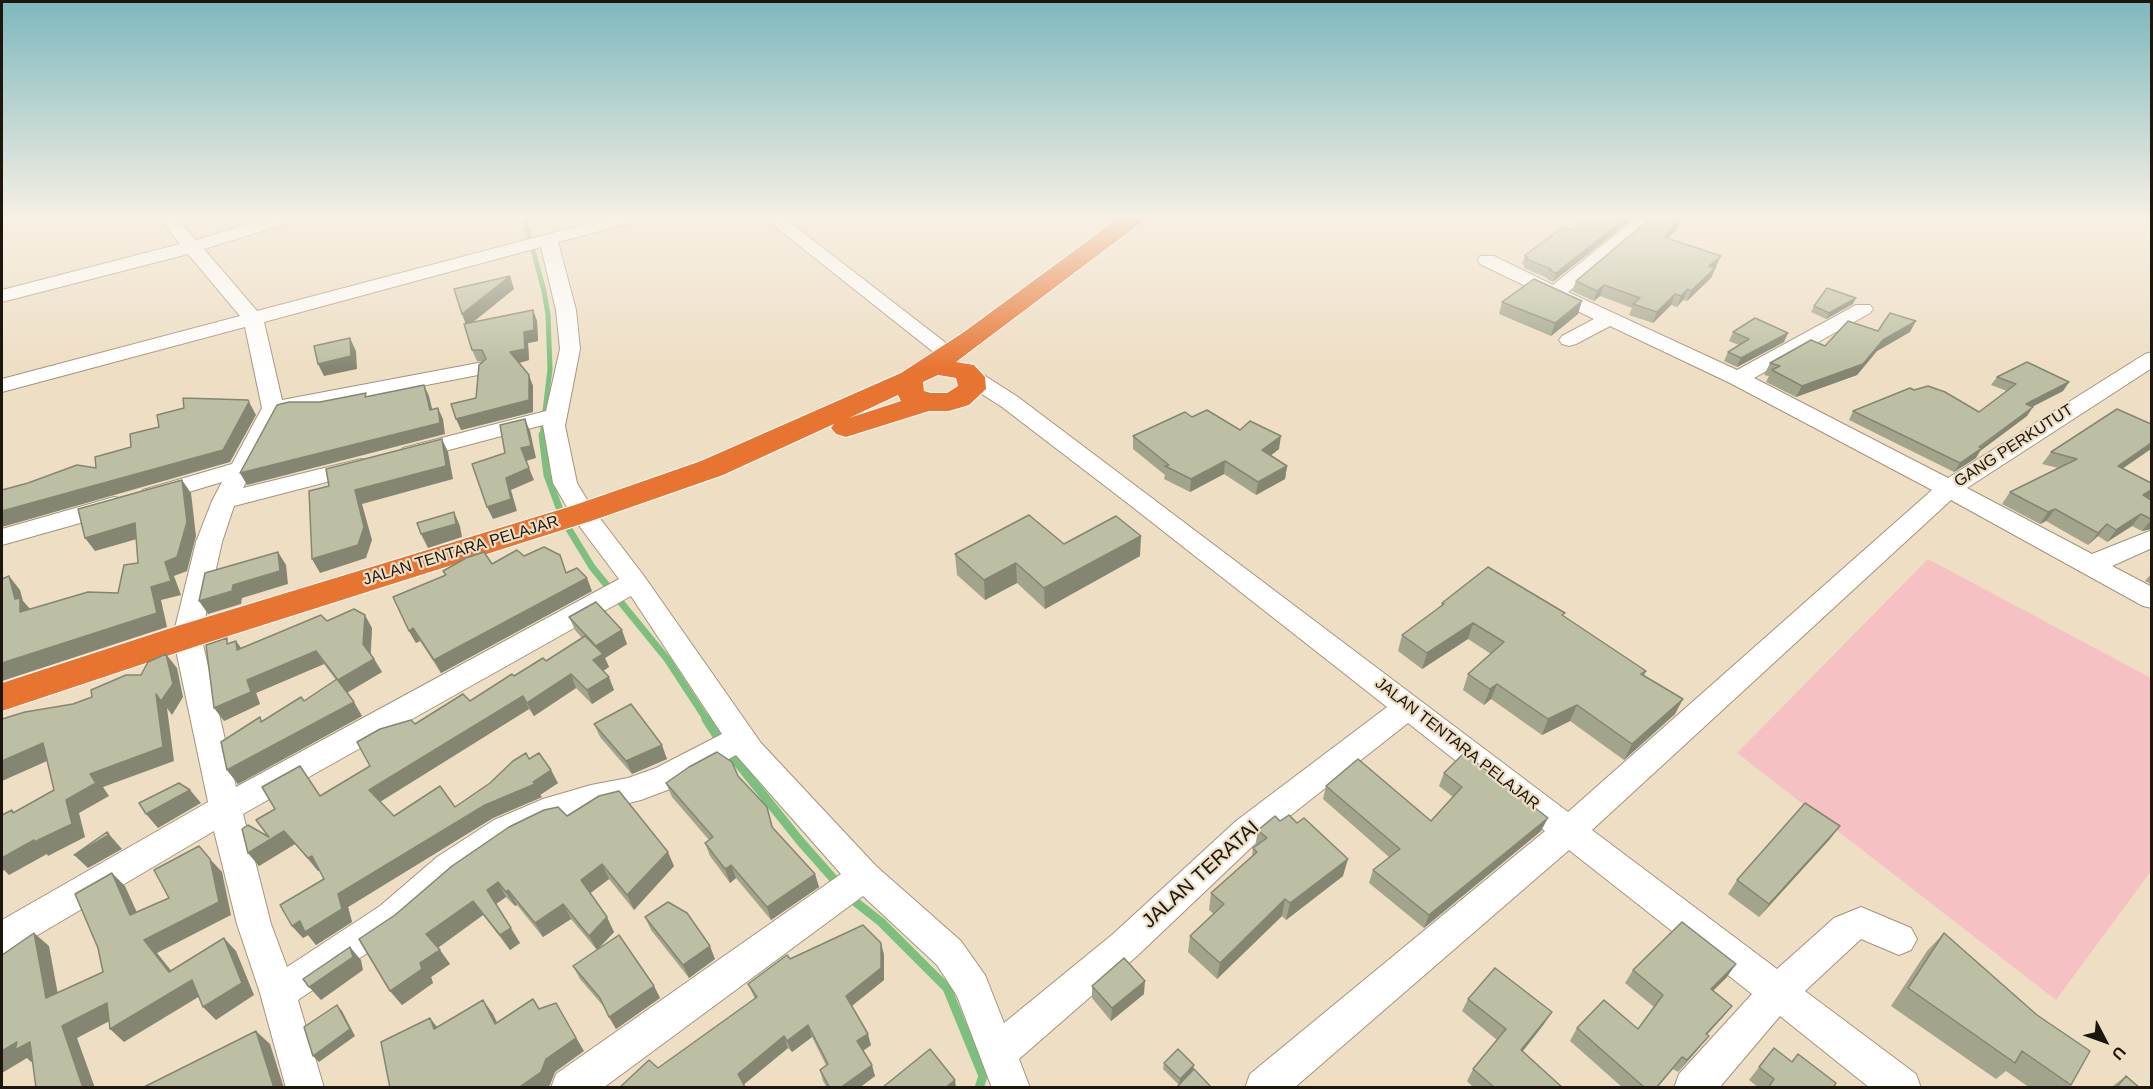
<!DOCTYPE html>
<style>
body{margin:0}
#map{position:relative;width:2153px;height:1089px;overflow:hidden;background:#eedec4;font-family:Arial,sans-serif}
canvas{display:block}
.frame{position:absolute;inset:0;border:3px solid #1c160d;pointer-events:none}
.north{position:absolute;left:2075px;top:1011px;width:60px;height:60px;-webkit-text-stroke:4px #eedec4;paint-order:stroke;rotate:131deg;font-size:16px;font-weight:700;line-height:24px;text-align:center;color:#1c160d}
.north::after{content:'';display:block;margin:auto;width:21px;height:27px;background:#1c160d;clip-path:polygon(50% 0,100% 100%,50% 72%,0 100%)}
</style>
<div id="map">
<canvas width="2153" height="1089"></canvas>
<div class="frame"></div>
<div class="north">U</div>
</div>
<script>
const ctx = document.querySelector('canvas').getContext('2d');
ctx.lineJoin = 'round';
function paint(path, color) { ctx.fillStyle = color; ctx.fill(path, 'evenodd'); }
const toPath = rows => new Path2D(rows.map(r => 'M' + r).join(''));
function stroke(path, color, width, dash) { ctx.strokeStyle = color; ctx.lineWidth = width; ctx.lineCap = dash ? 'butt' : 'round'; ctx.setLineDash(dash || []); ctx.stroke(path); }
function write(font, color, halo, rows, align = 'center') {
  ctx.font = font + ' Arial,sans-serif'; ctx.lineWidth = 4.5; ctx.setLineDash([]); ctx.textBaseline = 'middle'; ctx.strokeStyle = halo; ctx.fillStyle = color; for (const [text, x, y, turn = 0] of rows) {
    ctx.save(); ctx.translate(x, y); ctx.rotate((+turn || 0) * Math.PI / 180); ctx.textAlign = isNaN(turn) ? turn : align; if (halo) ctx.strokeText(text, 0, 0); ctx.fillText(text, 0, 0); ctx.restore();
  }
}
const green = toPath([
 [1928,559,2151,678,2151,871,2056,1000,1737,753]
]);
const streamFar2 = toPath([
 [524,217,544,291,548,315,550,369,542,436]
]);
const streamFar1 = toPath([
 [542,435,547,475,564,521,592,567,667,659,707,720]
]);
const stream = toPath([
 [706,719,721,742,800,841,839,885],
 [848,896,881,922,947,988,983,1076,979,1088]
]);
const minor = toPath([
 [158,217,176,217,196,240,272,217,298,217,295,221,204,249,257,311,613,217,641,217,638,221,558,242,576,310,580,349,565,426,577,483,592,508,644,576,761,743,876,866,961,941,985,975,1004,1023,1113,934,1236,821,1387,707,1130,505,1002,407,963,382,960,377,963,372,971,371,979,372,1018,397,1568,812,1932,490,1730,383,1610,326,1576,344,1569,346,1562,344,1559,340,1562,336,1594,319,1480,264,1478,260,1480,256,1494,256,1553,285,1637,217,1652,217,1654,219,1651,223,1568,292,1737,370,1856,305,1870,305,1873,309,1870,313,1754,378,1948,478,2145,354,2152,352,2152,368,1967,488,2092,554,2152,530,2152,548,2112,566,2152,587,2152,608,2143,606,1951,500,1592,830,1777,969,1834,918,1861,907,1911,928,1917,939,1911,950,1899,955,1861,939,1805,991,1916,1074,1921,1088,1870,1088,1780,1016,1719,1088,1674,1088,1679,1074,1752,994,1569,850,1294,1088,1245,1088,1250,1074,1545,831,1408,723,1258,841,1137,956,1019,1059,1030,1088,992,1088,957,996,937,965,863,896,603,1088,551,1088,556,1074,841,874,736,755,678,786,641,800,551,823,516,840,461,877,404,928,298,1000,324,1088,286,1088,260,993,237,924,214,831,14,949,2,954,2,920,208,802,173,636,196,542,212,501,222,482,152,503,143,500,140,495,143,490,232,464,262,408,245,327,2,392,2,379,240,316,188,254,2,302,2,290,180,244,158,217],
 [541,247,556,310,560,349,546,411,403,448,399,453,403,458,411,460,543,425,553,483,574,519,619,579,236,787,201,636,222,542,234,506,369,471,373,466,369,461,361,459,243,488,282,413,478,375,486,374,489,369,486,364,478,363,282,400,264,322,541,247],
 [631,596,722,734,656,768,628,778,591,785,543,799,494,820,437,857,380,906,287,967,271,924,243,814,631,596],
 [763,217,783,217,955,350,958,354,955,358,948,360,941,358,763,217],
 [114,497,123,499,126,505,123,511,2,545,2,529,114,497]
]);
const highway = toPath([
 [1120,217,1145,217,1142,222,956,362,974,365,985,377,986,389,969,405,949,411,929,411,846,437,836,434,831,428,834,424,723,475,594,520,200,645,2,711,2,683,174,627,572,506,701,461,901,373,964,332,1120,217],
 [938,375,956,378,958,386,947,393,931,393,924,391,923,382,938,375],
 [898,395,901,401,849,418,898,395]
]);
const wall = toPath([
 [1680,219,1677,229,1668,238,1717,266,1715,268,1711,278,1687,301,1683,300,1677,307,1671,305,1653,323,1629,315,1632,308,1600,296,1594,301,1572,291,1576,281],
 [1571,230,1553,282,1547,279,1547,278,1524,268,1524,265,1522,264,1525,255],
 [510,276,514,289,473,322,533,310,537,321,538,341,528,343,529,360,519,363,533,386,533,412,461,430,476,398,483,362,477,361,472,350,466,324,462,314],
 [1502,302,1578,314,1551,336,1499,314],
 [1853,304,1826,319,1811,312,1814,306],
 [1878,331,1910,332,1877,351,1857,375,1796,397,1766,382,1769,376,1764,375,1770,363],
 [1733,332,1784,342,1737,367,1724,361,1728,352,1739,345,1729,341],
 [1997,377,2069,382,2063,391,2032,407,2027,416,1980,451,1976,458,1954,472,1849,420,1853,411,1914,390,1979,412,2007,391,1991,385],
 [1192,417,1240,430,1279,449,1271,455,1287,466,1285,479,1256,495,1224,474,1190,492,1164,479,1165,475,1133,449,1133,436],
 [2051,452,2123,468,2149,498,2151,500,2151,529,2142,531,2132,526,2107,542,2098,536,2088,545,2046,521,2040,524,2002,504,2010,492,2058,468,2042,464],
 [1064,544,1140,556,1045,609,1017,583,985,600,957,575,955,554],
 [524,556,567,573,592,591,441,673,420,641,416,643,409,631,445,575,443,571,492,564],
 [2151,574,2151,584,2145,581],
 [1442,603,1563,617,1646,671,1644,676,1675,714,1624,760,1570,721,1542,735,1491,699,1484,705,1463,690,1468,674,1491,654,1468,639,1422,669,1398,651,1402,635,1441,607],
 [569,617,627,644,605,658,609,667,603,671,614,690,592,704,576,688,534,716,529,709,380,802,394,816,455,807,529,759,558,783,540,795,542,797,493,818,348,907,352,922,316,945,308,935,303,938,292,926,324,879,320,870,318,871,295,844,259,866,248,853,269,837,275,809,320,796,370,766,415,724,470,701,514,676,546,661,582,638,575,630],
 [327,621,372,628,371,654,382,672,347,693,362,716,238,784,227,770,263,721,304,701,336,680,324,664,256,693,260,704,224,721,236,641,241,648],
 [594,724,667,759,632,774,600,737],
 [1444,773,1541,831,1424,928,1369,883,1373,870,1389,857,1323,799,1326,786,1431,821,1453,797,1439,786],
 [738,776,771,820,773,829,815,874,819,887,771,920,736,878,730,883,710,856,705,843,709,840,672,797,666,783],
 [567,816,674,866,634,910,609,879,590,893,614,932,599,948,654,986,660,998,616,1029,605,1008,580,979,573,966,597,950,571,919,543,937,517,905,515,906,506,897,496,904,520,943,510,950,483,915,438,948,450,964,431,977,433,983,402,1005,390,991,359,939],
 [1280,821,1343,876,1286,920,1282,916,1217,979,1188,952,1190,936,1214,914,1209,910,1211,893,1252,856,1253,848,1255,847,1258,830],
 [1830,839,1759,917,1728,894,1737,880],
 [645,917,715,959,689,978,651,930],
 [1944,933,2071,1085,2068,1088,2030,1088,2006,1071,1996,1079,1891,1006,1927,951],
 [881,943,884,955,884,980,852,1006,871,1045,863,1051,875,1076,859,1088,827,1088,823,1081,820,1070,826,1065,812,1037,792,1052,788,1048,743,1085,658,1068,755,999,748,984,790,959],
 [1633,970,1727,977,1713,991,1732,1006,1707,1035,1699,1048,1678,1072,1673,1069,1657,1088,1623,1088,1570,1041,1577,1028,1638,1029,1654,1007,1625,983],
 [1092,986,1144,994,1111,1021,1092,998],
 [1468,999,1544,1024,1523,1051,1563,1088,1474,1088,1467,1081,1473,1069,1497,1040,1462,1011],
 [1774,1048,1791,1061,1833,1088,1759,1088,1749,1080],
 [1164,1063,1194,1070,1179,1085,1163,1069],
 [2126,1076,2140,1088,2110,1088]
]);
const shadedWall = toPath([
 [1627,217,1635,217,1553,282,1556,273],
 [1680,219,1677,229,1660,247,1664,237],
 [1721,256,1711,278,1687,301,1691,291,1709,266],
 [510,276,514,289,467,327,462,314],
 [1604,285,1600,296,1594,301,1597,291],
 [1688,289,1683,300,1677,307,1681,296],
 [1675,294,1671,305,1653,323,1657,312],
 [1856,298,1853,304,1826,319,1829,313],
 [1582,301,1578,314,1551,336,1555,323],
 [533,310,537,321,538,341,528,343,529,360,515,364,510,352,524,332],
 [1916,321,1910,332,1877,351,1857,375,1796,397,1802,386],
 [1788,333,1784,342,1737,367,1741,358],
 [350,338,356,351,357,369,324,376,318,364],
 [529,375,533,386,533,412,461,430,456,419],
 [2069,382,2063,391,2020,413,2026,404],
 [424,385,429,396,435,421,430,410],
 [248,400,256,415,230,462,2,527,2,511],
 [2033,407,2027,416,1980,451,1976,458,1954,472,1960,463],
 [438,408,443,419,445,434,247,485,240,473],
 [525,419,530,431,536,458,526,461,521,448],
 [1281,436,1279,449,1261,463,1262,450],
 [442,439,448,452,453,479,362,504,372,540,366,558,320,573,312,559,355,490],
 [2151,443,2151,449,2109,478,2118,466],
 [1225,461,1224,474,1190,492,1191,479],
 [1287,466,1285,479,1256,495,1258,482],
 [529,468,534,480,511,490,517,511,493,519,487,507,506,478],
 [182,480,191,493,196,536,187,571,174,576,181,595,161,600,167,627,2,681,2,663,151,587,165,562],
 [2151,490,2151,495,2149,499,2143,495],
 [2055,509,2046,521,2040,524,2048,512],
 [454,512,460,526,462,537,428,548,421,534],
 [2141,514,2132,526,2107,542,2116,530],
 [2151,520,2151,529,2142,531],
 [135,523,144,537,95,551,85,538],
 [2107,524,2098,536,2088,545,2098,533],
 [1141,536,1140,556,1045,609,1044,588],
 [278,552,286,565,288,584,242,598,241,604,208,614,199,601,233,585],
 [1016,563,1017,583,985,600,984,580],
 [9,576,20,590,23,601,32,611,20,612,15,599],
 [587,578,592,591,441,673,434,660],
 [365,615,372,628,370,657,363,644],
 [1473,623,1468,639,1422,669,1427,653],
 [413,628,420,641,416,643,409,631],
 [622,630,627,644,605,658,609,667,598,674,593,660,596,646],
 [236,641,245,654,237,650],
 [316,651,324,664,256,693,260,704,224,721,214,708,247,680],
 [166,654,177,668,183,697,172,715,167,708,174,761,103,787,109,796,79,813,85,837,48,856,47,854,9,875,4,870,2,871,2,858,34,840,66,800,90,774,156,694],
 [374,659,382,672,346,693,338,680],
 [571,674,576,688,534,716,527,703],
 [609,677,614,690,592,704,587,690],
 [1497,684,1491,699,1484,705,1490,689],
 [523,696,529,709,378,803,369,790],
 [1683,699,1675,714,1624,760,1632,744],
 [354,702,362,716,238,784,227,770],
 [1577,705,1570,721,1542,735,1548,719],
 [43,743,56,757,2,781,2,761],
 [662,745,667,759,632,774,626,761],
 [551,770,558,783,540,795,542,797,493,818,348,907,352,922,316,945,308,935,303,938,292,926,338,894,485,805,533,782],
 [190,790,201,803,158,828,146,814],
 [1548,818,1541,831,1424,928,1429,915],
 [1840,826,1830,839,1759,917,1769,904],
 [284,831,295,844,259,866,248,853],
 [107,832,122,849,88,868,74,855],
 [668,852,674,866,634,910,627,895],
 [312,856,322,869,318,871,308,858],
 [210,859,222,872,231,915,157,953,182,984,169,972,144,940],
 [1348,859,1343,876,1286,920,1290,903],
 [602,864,609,879,588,895,581,880],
 [731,865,736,878,730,883,725,869],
 [112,873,125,886,144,928,130,915],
 [815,874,819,887,771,920,767,907],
 [498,882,506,897,496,904,520,943,510,950,500,935,487,890],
 [508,890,517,905,515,906,506,892],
 [1285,899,1282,916,1217,979,1220,963],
 [473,901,483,915,436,949,426,934],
 [563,904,571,919,543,937,535,923],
 [607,917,614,932,597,950,589,936],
 [34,933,49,946,61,1011,46,998],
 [224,938,236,951,254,995,216,1020,203,1007],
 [881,943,884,955,884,980,849,1008,846,996],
 [710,946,715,959,689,978,683,965],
 [350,947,361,960,363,970,321,1000,309,987],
 [440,950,450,964,431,977,433,983,402,1005,390,991,420,963],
 [1736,964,1727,977,1701,1002,1711,989],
 [192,980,205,993,124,1042,110,1029],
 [1145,981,1144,994,1111,1021,1112,1008],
 [654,986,660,998,616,1029,609,1017],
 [483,1000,493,1014,504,1037,495,1024],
 [107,1003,121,1015,77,1038,95,1088,83,1088,62,1026],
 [556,1003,584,1051,555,1072,550,1085,546,1088,518,1088],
 [337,1005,342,1011,355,1036,319,1062,313,1056],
 [1732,1006,1722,1018,1696,1046,1706,1034],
 [1552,1012,1544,1024,1514,1062,1521,1050],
 [430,1018,441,1032,434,1029],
 [808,1025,812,1037,792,1052,787,1041],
 [256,1031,270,1044,284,1088,274,1088],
 [868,1034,871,1045,860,1053,857,1041],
 [784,1036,788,1048,742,1086,738,1074],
 [1709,1036,1699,1048,1678,1072,1687,1060],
 [17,1042,30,1042,45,1055,31,1062,27,1058,2,1073,2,1051],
 [872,1065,875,1076,859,1088,840,1088],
 [1194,1065,1193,1071,1179,1085,1180,1079],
 [955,1080,956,1088,945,1088]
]);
const building = toPath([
 [1589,217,1627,217,1556,273,1549,270,1551,269,1526,259,1528,257,1525,255,1563,227,1571,230,1589,217],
 [1652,217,1673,217,1680,219,1664,237,1721,256,1709,266,1715,268,1691,291,1688,289,1681,296,1675,294,1657,312,1633,304,1640,298,1604,285,1597,291,1576,281,1652,217],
 [510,276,462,314,454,289,510,276],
 [1534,279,1582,301,1555,323,1502,302,1534,279],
 [1827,288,1856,298,1829,313,1814,306,1827,288],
 [533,310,534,330,524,332,525,349,510,352,529,375,529,400,456,419,451,404,476,398,479,365,486,359,482,350,472,350,464,324,533,310],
 [1890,313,1916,321,1883,340,1863,364,1802,386,1772,370,1780,366,1770,363,1811,340,1825,346,1848,321,1878,331,1890,313],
 [1755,318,1788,333,1741,358,1728,352,1749,339,1733,332,1755,318],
 [350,338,351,356,318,364,314,346,350,338],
 [2027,362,2069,382,2026,404,2033,407,1979,447,1982,448,1960,463,1853,411,1910,388,1914,390,1928,386,1945,392,1979,412,2016,384,1997,377,2027,362],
 [424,385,430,410,438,408,440,423,240,473,277,405,289,402,320,402,366,393,365,397,424,385],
 [183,398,248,400,249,402,223,450,2,511,2,490,28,483,77,465,96,468,95,457,131,447,130,434,159,427,157,415,184,408,183,398],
 [2117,409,2151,424,2151,443,2118,466,2151,483,2151,490,2143,495,2151,500,2151,519,2141,514,2116,530,2107,524,2098,533,2055,509,2048,512,2010,492,2077,459,2051,452,2117,409],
 [1207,410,1240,430,1250,421,1281,436,1262,450,1287,466,1258,482,1225,461,1191,479,1165,466,1169,465,1133,436,1185,412,1192,417,1207,410],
 [525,419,531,446,521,448,529,468,506,478,511,499,487,507,472,464,505,453,500,425,525,419],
 [442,439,446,466,355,490,364,527,358,545,312,559,309,491,329,486,326,469,442,439],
 [182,480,187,522,177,557,165,562,171,581,151,587,157,613,2,663,2,579,9,576,15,599,20,598,20,612,88,592,118,593,124,565,138,563,135,523,85,538,78,509,182,480],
 [454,512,456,524,421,534,417,523,454,512],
 [1029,515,1064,544,1116,516,1141,536,1044,588,1016,563,984,580,955,554,1029,515],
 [544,547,560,555,566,573,577,568,587,578,434,660,413,628,409,631,393,597,446,575,443,571,466,558,484,552,492,564,517,550,524,556,544,547],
 [278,552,280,571,233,585,232,591,199,601,205,573,278,552],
 [1488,567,1565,613,1562,615,1646,671,1641,674,1683,699,1632,744,1577,705,1548,719,1497,684,1490,689,1468,674,1504,642,1473,623,1427,653,1402,635,1444,604,1442,603,1488,567],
 [596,602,622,630,596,646,569,617,596,602],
 [354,609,365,615,363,644,374,659,338,680,316,651,247,680,251,692,214,708,206,645,227,638,227,644,236,641,237,650,321,615,327,621,354,609],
 [585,636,603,654,593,660,609,677,587,690,571,674,527,703,523,696,369,790,394,816,440,786,455,807,490,783,513,761,526,753,529,759,539,753,551,770,533,782,535,784,485,805,338,894,342,909,305,932,300,921,292,926,280,905,324,879,312,856,308,858,284,831,248,853,242,829,248,825,269,837,256,820,275,809,262,787,300,766,320,796,370,766,357,742,380,729,411,720,415,724,463,694,470,701,512,674,514,676,543,658,546,661,585,636],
 [166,654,173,684,161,701,156,694,163,747,90,774,96,783,66,800,72,824,34,842,34,840,2,858,2,815,12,810,13,813,54,790,43,743,2,761,2,719,25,712,73,704,92,697,91,690,126,675,141,675,148,662,166,654],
 [337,679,354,702,227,770,221,742,260,717,261,722,301,697,304,701,337,679],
 [631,704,662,745,626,761,594,724,631,704],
 [717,752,732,762,738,776,767,807,772,827,815,874,767,907,731,865,725,869,705,843,713,837,666,783,689,767,717,752],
 [1464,753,1548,818,1429,915,1373,870,1400,849,1326,786,1358,759,1431,821,1462,787,1444,773,1464,753],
 [179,783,190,790,146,814,139,803,179,783],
 [619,791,668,852,627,895,602,864,581,880,607,917,589,936,563,904,535,923,508,890,506,892,498,882,487,890,511,928,500,935,473,901,426,934,440,950,420,963,422,969,390,991,359,939,395,915,452,866,509,827,544,810,558,807,567,816,599,796,619,791],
 [1805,803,1840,826,1769,904,1737,880,1805,803],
 [1289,815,1297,823,1304,818,1348,859,1290,903,1285,899,1220,963,1190,936,1224,904,1211,893,1257,852,1253,848,1267,838,1258,830,1275,816,1280,821,1289,815],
 [107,832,109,835,74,855,107,832],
 [199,846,210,859,219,902,144,940,169,972,224,938,242,983,203,1007,192,980,110,1029,107,1003,62,1026,83,1088,36,1088,30,1042,15,1050,17,1042,2,1051,2,955,34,933,46,998,103,972,98,948,75,894,112,873,130,915,169,898,154,870,199,846],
 [668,902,687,913,710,946,683,965,645,917,668,902],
 [1682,922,1736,964,1711,989,1732,1006,1706,1034,1709,1036,1687,1060,1682,1057,1656,1088,1645,1088,1577,1028,1604,1000,1638,1029,1663,995,1633,970,1682,922],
 [863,925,881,943,881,968,846,996,868,1034,857,1041,872,1065,840,1088,830,1088,820,1070,828,1064,808,1025,787,1041,784,1036,738,1074,745,1087,744,1088,619,1088,649,1060,658,1068,757,997,748,984,787,955,790,959,863,925],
 [1944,933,2037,1015,2090,1051,2071,1085,2022,1051,2015,1063,1908,988,1944,933],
 [619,935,654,986,609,1017,600,998,573,966,619,935],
 [350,947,353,957,309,987,303,979,350,947],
 [1124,958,1145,981,1112,1008,1092,986,1124,958],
 [1495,968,1552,1012,1521,1050,1563,1088,1495,1088,1473,1069,1506,1029,1468,999,1495,968],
 [533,999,539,1009,556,1003,576,1038,546,1059,541,1072,518,1088,390,1088,381,1042,430,1018,434,1029,483,1000,495,1024,533,999],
 [337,1005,350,1029,313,1056,304,1027,337,1005],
 [256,1031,274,1088,142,1088,256,1031],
 [1774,1048,1792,1062,1798,1054,1836,1083,1833,1088,1768,1088,1774,1079,1759,1067,1774,1048],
 [930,1049,955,1080,945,1088,884,1088,883,1087,930,1049],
 [1178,1049,1194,1065,1180,1079,1164,1063,1178,1049],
 [1194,1069,1212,1088,1176,1088,1194,1069],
 [2126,1076,2140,1088,2116,1088,2126,1076]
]);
const streetNames = [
 ["GANG PERKUTUT",2014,446,-33],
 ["JALAN TENTARA PELAJAR",461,551,-17],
 ["JALAN TENTARA PELAJAR",1457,744,38]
];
const nearStreetnames = [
 ["JALAN TERATAI",1201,875,-42]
];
paint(green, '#f6c1c3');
stroke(streamFar2, '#7dbf7e', 5);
stroke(streamFar1, '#7dbf7e', 7);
stroke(stream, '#7dbf7e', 9);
stroke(minor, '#a3947b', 2);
stroke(highway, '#fff', 2);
paint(minor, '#fff');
paint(highway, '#e77531');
paint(wall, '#a2a48c');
paint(shadedWall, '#848672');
paint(building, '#bcbfa3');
stroke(building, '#848672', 1.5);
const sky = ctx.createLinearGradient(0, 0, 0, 369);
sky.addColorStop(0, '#7db8be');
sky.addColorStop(0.59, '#f7f0e4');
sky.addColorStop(1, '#f7f0e400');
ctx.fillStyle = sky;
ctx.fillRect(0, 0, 2153, 369);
write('16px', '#1c160d', '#eedec4', streetNames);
write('20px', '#1c160d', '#eedec4', nearStreetnames);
</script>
